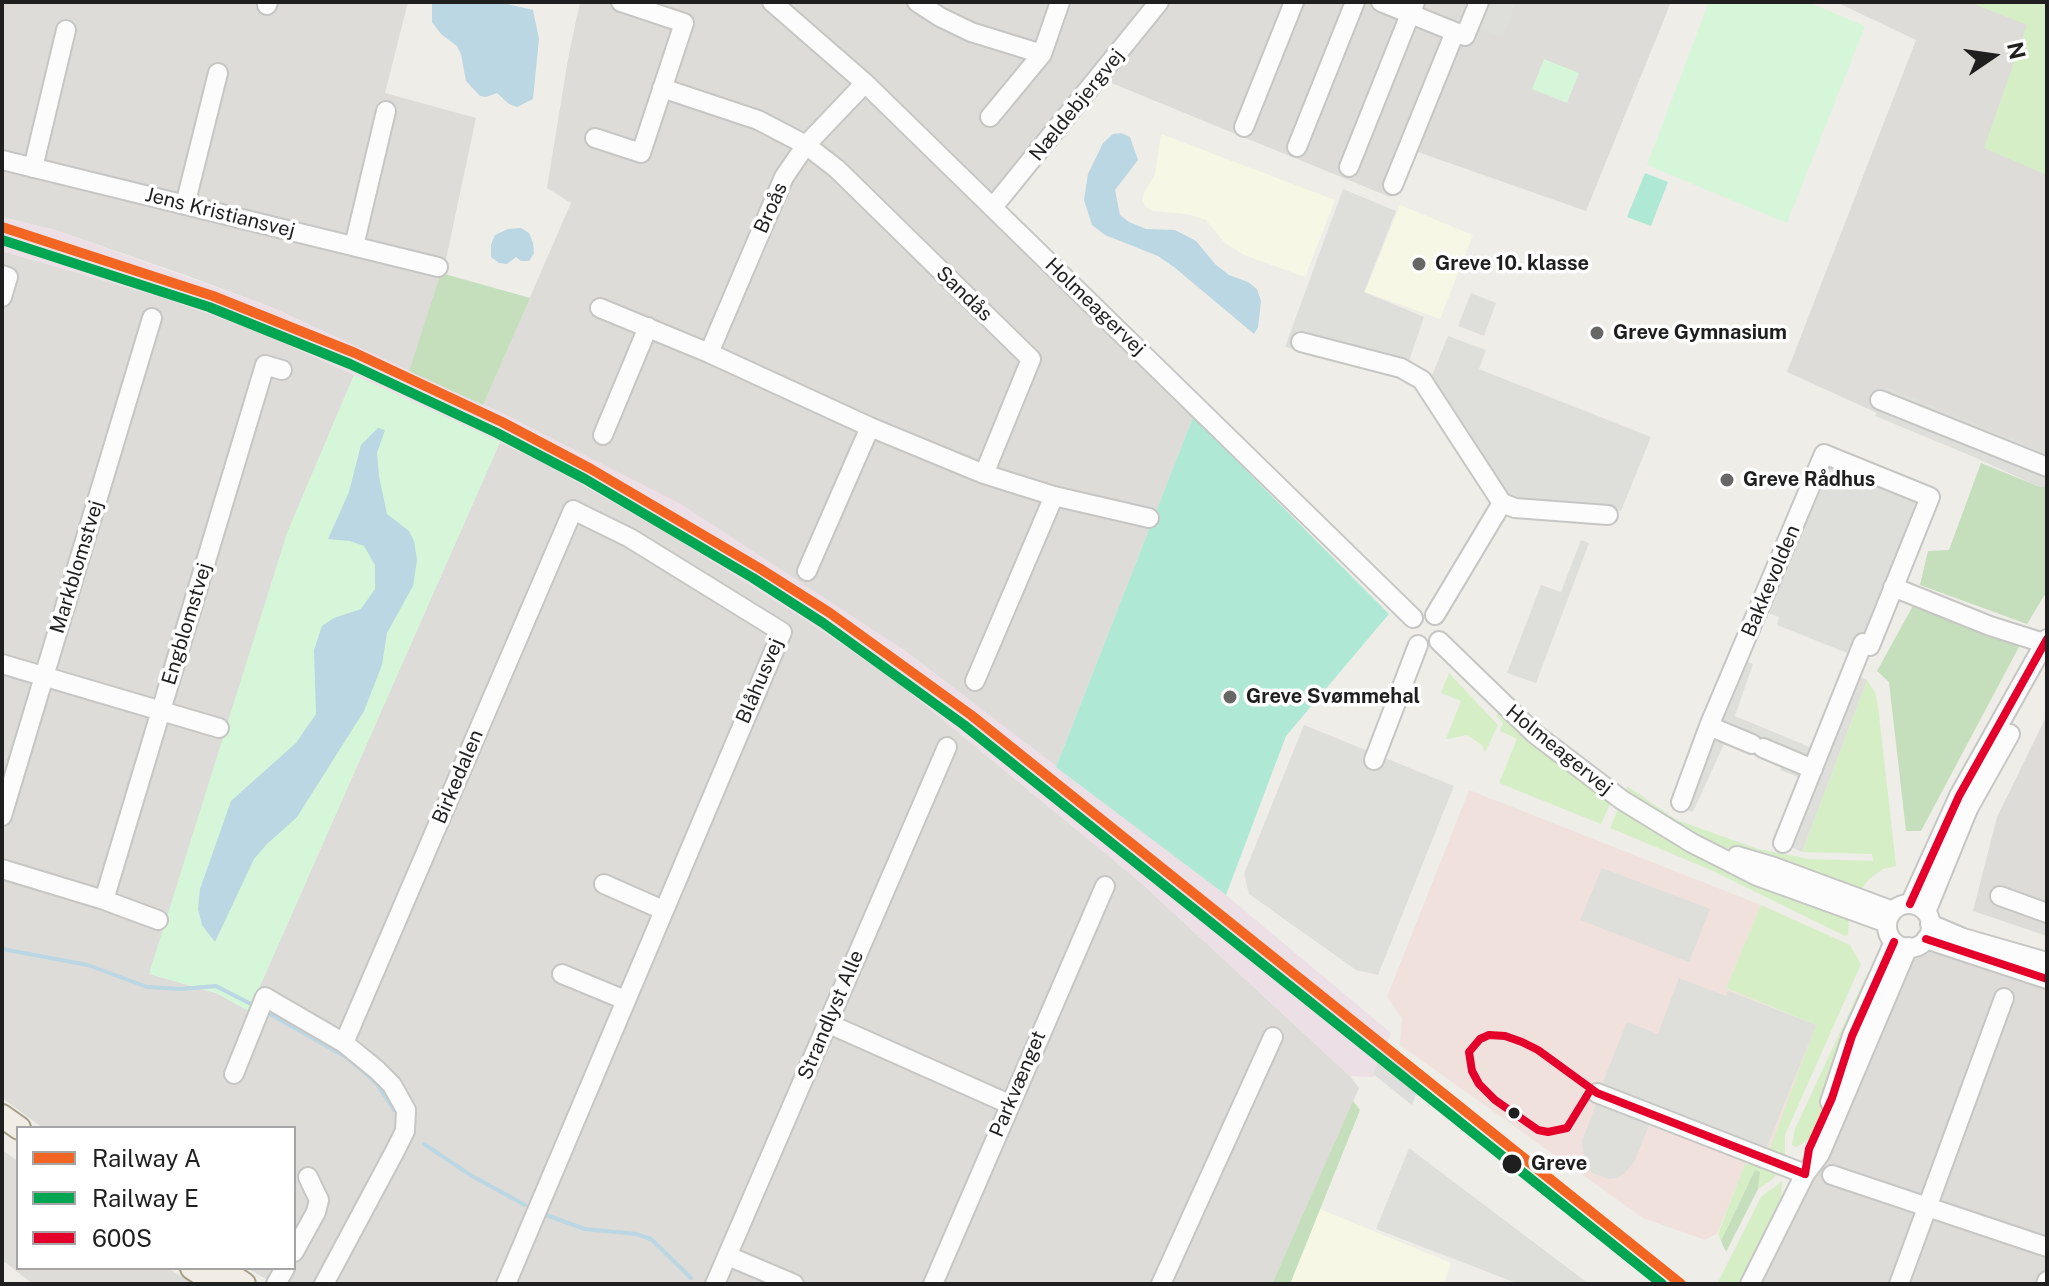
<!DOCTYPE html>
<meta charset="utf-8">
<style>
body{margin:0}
#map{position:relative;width:2049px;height:1286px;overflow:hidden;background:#eeede8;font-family:"Public Sans",sans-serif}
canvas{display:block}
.frame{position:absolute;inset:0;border:4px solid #1f1f1f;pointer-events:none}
.legend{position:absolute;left:16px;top:1126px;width:280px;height:144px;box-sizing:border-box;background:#fff;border:2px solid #a5a5a5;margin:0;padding:10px 14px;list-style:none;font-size:24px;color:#1f1f1f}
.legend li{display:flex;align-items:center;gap:16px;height:40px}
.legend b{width:40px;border:2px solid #a5a5a5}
.north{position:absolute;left:1953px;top:16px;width:80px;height:80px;-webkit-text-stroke:6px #fff;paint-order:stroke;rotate:77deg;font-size:22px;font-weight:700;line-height:32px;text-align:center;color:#1f1f1f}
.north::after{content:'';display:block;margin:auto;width:28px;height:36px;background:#1f1f1f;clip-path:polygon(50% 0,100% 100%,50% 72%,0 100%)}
</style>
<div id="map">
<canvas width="2049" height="1286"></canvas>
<div class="frame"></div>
<ul class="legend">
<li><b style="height:10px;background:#f26522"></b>Railway A</li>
<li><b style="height:10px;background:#00a651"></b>Railway E</li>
<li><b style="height:10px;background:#e4002b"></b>600S</li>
</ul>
<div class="north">N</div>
</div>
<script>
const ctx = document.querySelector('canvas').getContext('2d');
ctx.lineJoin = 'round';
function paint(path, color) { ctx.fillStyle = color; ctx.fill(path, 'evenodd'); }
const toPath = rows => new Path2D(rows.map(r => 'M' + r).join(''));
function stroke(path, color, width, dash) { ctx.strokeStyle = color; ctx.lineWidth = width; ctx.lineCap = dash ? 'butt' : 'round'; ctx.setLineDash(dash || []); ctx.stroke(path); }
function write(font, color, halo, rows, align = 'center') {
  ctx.font = font + ' "Public Sans",sans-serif'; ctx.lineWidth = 7; ctx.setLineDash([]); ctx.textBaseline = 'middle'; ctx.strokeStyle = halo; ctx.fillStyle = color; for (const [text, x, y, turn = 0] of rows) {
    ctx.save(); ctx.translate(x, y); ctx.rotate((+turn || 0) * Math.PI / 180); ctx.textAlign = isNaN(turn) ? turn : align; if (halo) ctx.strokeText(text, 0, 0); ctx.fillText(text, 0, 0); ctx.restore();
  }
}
const residential = toPath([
 [2,2,408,2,385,93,476,118,445,264,409,371,271,307,185,275,55,230,2,217],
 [580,2,1671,2,1586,211,1415,151,1390,197,1099,78,1002,203,1193,417,1056,767,904,650,504,414,483,405,571,203,547,188,568,59],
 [1836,2,2047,2,2047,487,2040,487,1787,372,1916,40],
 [2,251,164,298,260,332,354,375,287,534,150,974,216,993,249,1011,500,442,544,463,677,539,809,622,897,682,1139,881,1350,1076,1359,1088,1272,1284,274,1284,247,1268,294,1268,294,1128,43,1128,2,1098],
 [2047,715,2047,936,1973,911,1997,817],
 [1928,947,2047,982,2047,1284,1748,1284,1913,952],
 [2,1150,18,1161,18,1268,167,1268,195,1284,33,1284,2,1260]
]);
const commercial = toPath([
 [1469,790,1761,905,1726,988,1818,1026,1763,1167,1747,1161,1717,1234,1705,1240,1643,1218,1400,1045,1402,1018,1387,997]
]);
const industrial = toPath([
 [2,217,55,230,271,307,504,414,681,504,904,650,1226,895,1391,1033,1373,1077,1350,1076,1139,881,897,682,809,622,677,539,544,463,260,332,164,298,2,251]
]);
const education = toPath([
 [1161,134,1335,200,1305,277,1244,255,1224,242,1206,220,1187,214,1153,211,1146,207,1142,201,1144,192,1155,175],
 [1400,205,1473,235,1440,319,1365,292],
 [1320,1209,1451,1263,1444,1284,1290,1284]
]);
const grass = toPath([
 [1969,2,2047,2,2047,175,1984,148,2027,25],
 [1449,673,1498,725,1485,753,1482,745,1467,735,1446,739,1461,701,1441,693],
 [1867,680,1875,692,1878,706,1896,866,1883,869,1869,879,1858,894,1790,868,1704,841,1626,792,1627,786,1677,820,1758,849,1810,859,1873,861,1872,854,1802,852],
 [1500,711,1611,802,1601,824,1499,783,1517,739,1500,731,1503,723,1496,715],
 [1619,807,1849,914,1848,935,1845,936,1711,870,1610,828],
 [1761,905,1850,945,1861,964,1785,1135,1785,1154,1779,1155,1769,1151,1816,1025,1726,988],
 [1868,972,1875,976,1832,1089,1810,1139,1796,1147,1792,1145,1795,1129],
 [1753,1163,1777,1173,1773,1179,1758,1189,1760,1172,1749,1182,1721,1241,1718,1234,1745,1164],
 [1782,1181,1781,1197,1755,1251,1752,1268,1743,1284,1717,1284,1761,1197]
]);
const forest = toPath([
 [441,273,530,298,483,405,409,371],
 [1981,463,2040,487,2047,487,2047,591,2027,624,1920,585,1928,551,1949,550],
 [1914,604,2020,645,1921,831,1906,831,1889,682,1877,671],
 [1353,1101,1360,1110,1290,1284,1272,1284],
 [1755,1170,1760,1172,1758,1189,1726,1252,1721,1241]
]);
const park = toPath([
 [1709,2,1807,2,1865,26,1787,223,1647,165],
 [1544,59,1579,73,1567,103,1532,89],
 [354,375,500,442,249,1011,216,993,149,974,287,533]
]);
const pitch = toPath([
 [1645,173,1668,182,1651,226,1627,217],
 [1193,417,1389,614,1286,736,1226,895,1056,767]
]);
const parking = toPath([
 [1480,2,1516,2,1503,37,1471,25],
 [1343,189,1396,211,1364,292,1424,317,1404,376,1285,347],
 [1471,293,1496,303,1484,336,1458,326],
 [1448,336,1486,350,1479,369,1651,437,1621,511,1516,501,1506,496,1430,380],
 [1887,387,2047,453,2047,487,1875,416],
 [1821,446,1939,493,1874,655,1850,646,1847,653,1777,625,1779,617,1756,608],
 [1581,540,1589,543,1536,683,1507,673,1541,585,1561,592],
 [1730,655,1753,664,1735,716,1812,748,1801,778,1780,770,1783,764,1724,744,1693,812,1673,806],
 [1856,675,1867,680,1802,852,1783,843],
 [1304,725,1454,786,1378,975,1356,970,1249,894,1244,874],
 [1602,868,1710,909,1689,962,1580,920],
 [1679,978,1726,996,1728,991,1816,1025,1765,1151,1601,1087,1627,1022,1658,1034],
 [1599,1097,1652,1118,1634,1162,1623,1175,1617,1178,1609,1179,1592,1173,1584,1160,1582,1141],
 [1409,1148,1589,1284,1519,1284,1376,1229]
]);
const water = toPath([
 [432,2,499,2,533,10,539,39,533,99,517,107,509,104,497,93,486,97,480,96,466,81,461,54,457,46,441,34,432,22],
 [1121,133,1130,137,1138,160,1115,190,1120,215,1129,222,1146,229,1175,230,1196,241,1216,265,1229,275,1248,282,1257,289,1261,301,1258,327,1254,334,1174,267,1158,256,1105,235,1092,225,1084,200,1088,174,1103,143,1113,134],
 [521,228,529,233,533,243,534,253,529,261,521,261,516,257,507,264,499,263,491,257,491,245,495,235,508,229],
 [378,428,385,430,377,453,379,476,387,514,409,531,414,541,417,560,413,586,387,633,382,665,364,711,297,817,266,845,254,859,215,942,202,925,198,909,200,889,231,801,296,743,316,714,314,650,322,626,334,618,361,609,375,589,375,565,364,546,350,541,328,539,349,492,361,445]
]);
const pier = toPath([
 [1386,1041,1424,1072,1412,1105,1373,1074]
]);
const stream = toPath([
 [2,949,88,965,147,987,181,989,216,986,251,1004],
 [270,1014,346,1057,363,1071,377,1084,394,1110],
 [424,1144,472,1176,525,1205],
 [546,1215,585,1229,636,1234,651,1239,691,1278]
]);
const minor = toPath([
 [772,2,865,83,1413,618],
 [917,2,940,17,971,32,1042,54],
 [1381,2,1465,36,1479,2],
 [267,5,268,2],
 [662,88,758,120,806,145,837,169,1031,359,984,474],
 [990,117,1042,54,1060,2],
 [1244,127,1294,2],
 [595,138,641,153,684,23,621,2],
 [1297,147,1355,2],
 [2,160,438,267],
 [1349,167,1415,2],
 [33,168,66,30],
 [1393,185,1455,32],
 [185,205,218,73],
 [993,207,1159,2],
 [354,246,386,111],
 [2,275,8,277,2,297],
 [600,308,709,353,870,427,984,474,1054,496,1149,518],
 [1301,342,1401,368,1422,380,1502,503,1515,508,1608,515],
 [709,353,784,177,806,145,865,83],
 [1880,400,2047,467],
 [603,435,648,327],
 [807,571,870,427],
 [1893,587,1990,626,2047,644],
 [1435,615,1502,503],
 [1439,641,1535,734,1622,800,1692,843,1757,876,1887,923],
 [2,664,219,728],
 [975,681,1054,496],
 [1709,726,1752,744],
 [1763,748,1813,769],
 [1374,760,1418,645],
 [1681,802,1709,726,1824,454,1930,497,1870,646,1863,643,1783,843],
 [2,816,152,318],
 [1737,856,1774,867,1893,911],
 [2,869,104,900,158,920],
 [604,884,663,910],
 [2000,896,2047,913],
 [104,900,265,365,282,370],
 [1910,904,1959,796,2047,639],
 '1887 926a22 22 0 1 1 44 0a22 22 0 1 1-44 0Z',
 [1926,912,1968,809,2010,734],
 [1930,924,1963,938,2047,962],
 [1926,939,2047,979],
 [562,974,625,1000],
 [827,1023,1009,1104],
 [344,1043,573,510,630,538,782,632,506,1284],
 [234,1074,265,997,344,1043,377,1070,392,1085,406,1110,405,1131,395,1151,324,1284],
 [1597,1093,1805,1174],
 [1830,1102,1852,1036,1894,942],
 [1832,1175,2047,1247],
 [294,1252,316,1212,319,1200,308,1177],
 [728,1256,794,1284],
 [276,1284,285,1268],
 [715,1284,947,747],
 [933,1284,1105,886],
 [1161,1284,1273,1037],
 [1750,1284,1805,1174,1820,1154,1908,947],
 [1899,1284,2004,998],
 [2046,1284,2047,1281]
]);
const major = toPath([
 [2,1116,19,1128],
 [192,1268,217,1284],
 [220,1268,244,1284]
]);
const bus1 = toPath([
 [1910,904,1959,796,2047,639],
 [1926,939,2047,979],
 [1591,1089,1567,1128,1548,1132,1538,1130,1495,1100,1479,1084,1472,1071,1469,1052,1480,1039,1489,1035,1505,1036,1522,1042,1538,1050,1597,1093,1805,1174],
 [1805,1174,1809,1149,1832,1098,1852,1036,1894,942]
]);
const rail1 = toPath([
 [2,227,213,296,355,353,502,422,591,469,759,568,830,613,971,715,1681,1284]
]);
const rail2 = toPath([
 [2,240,209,307,350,364,497,433,585,479,753,578,823,623,964,725,1662,1284]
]);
const markers = [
 [1419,264,8,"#676765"],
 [1597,333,8,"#676765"],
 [1727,480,8,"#676765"],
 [1230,697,8,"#676765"],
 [1514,1113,7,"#1f1f1f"],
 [1512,1164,11,"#1f1f1f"]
];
const streetNames = [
 ["Nældebjergvej",1077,105,-51],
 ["Broås",771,208,-66],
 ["Jens Kristiansvej",220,213,14],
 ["Sandås",964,294,44],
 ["Holmeagervej",1095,307,44],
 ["Markblomstvej",77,567,-73],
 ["Bakkevolden",1771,581,-67],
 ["Engblomstvej",187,624,-73],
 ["Blåhusvej",760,681,-67],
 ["Holmeagervej",1559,750,39],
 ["Birkedalen",458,777,-67],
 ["Strandlyst Alle",831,1015,-67],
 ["Parkvænget",1018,1084,-67]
];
const poiNames = [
 ["Greve 10. klasse",1435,264],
 ["Greve Gymnasium",1613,333],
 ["Greve Rådhus",1743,480],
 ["Greve Svømmehal",1246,697]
];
const stopNames = [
 ["Greve",1531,1164]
];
paint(residential, '#dddcd9');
paint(commercial, '#f0e1dc');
paint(industrial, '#ece0e6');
paint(education, '#f6f7e4');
paint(grass, '#d6eec5');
paint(forest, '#c5debb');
paint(park, '#d5f6d8');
paint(pitch, '#b0e8d6');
paint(parking, '#dededb');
paint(water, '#bad7e3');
paint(pier, '#dddddb');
stroke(stream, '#bad7e3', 4);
stroke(minor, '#c6c6c4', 22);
stroke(major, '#a59d84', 26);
stroke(minor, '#fcfcfc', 18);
stroke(major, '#f1ede5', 22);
stroke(bus1, '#e4002b', 8);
stroke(rail1, '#f26522', 10);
stroke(rail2, '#00a651', 10);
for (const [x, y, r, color] of markers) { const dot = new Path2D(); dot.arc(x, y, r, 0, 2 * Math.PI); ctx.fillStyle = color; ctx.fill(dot); stroke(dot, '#fff', 3); }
write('20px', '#1f1f1f', '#fff', streetNames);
write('bold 20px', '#1f1f1f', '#fff', poiNames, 'left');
write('bold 20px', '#1f1f1f', '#fff', stopNames, 'left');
</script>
